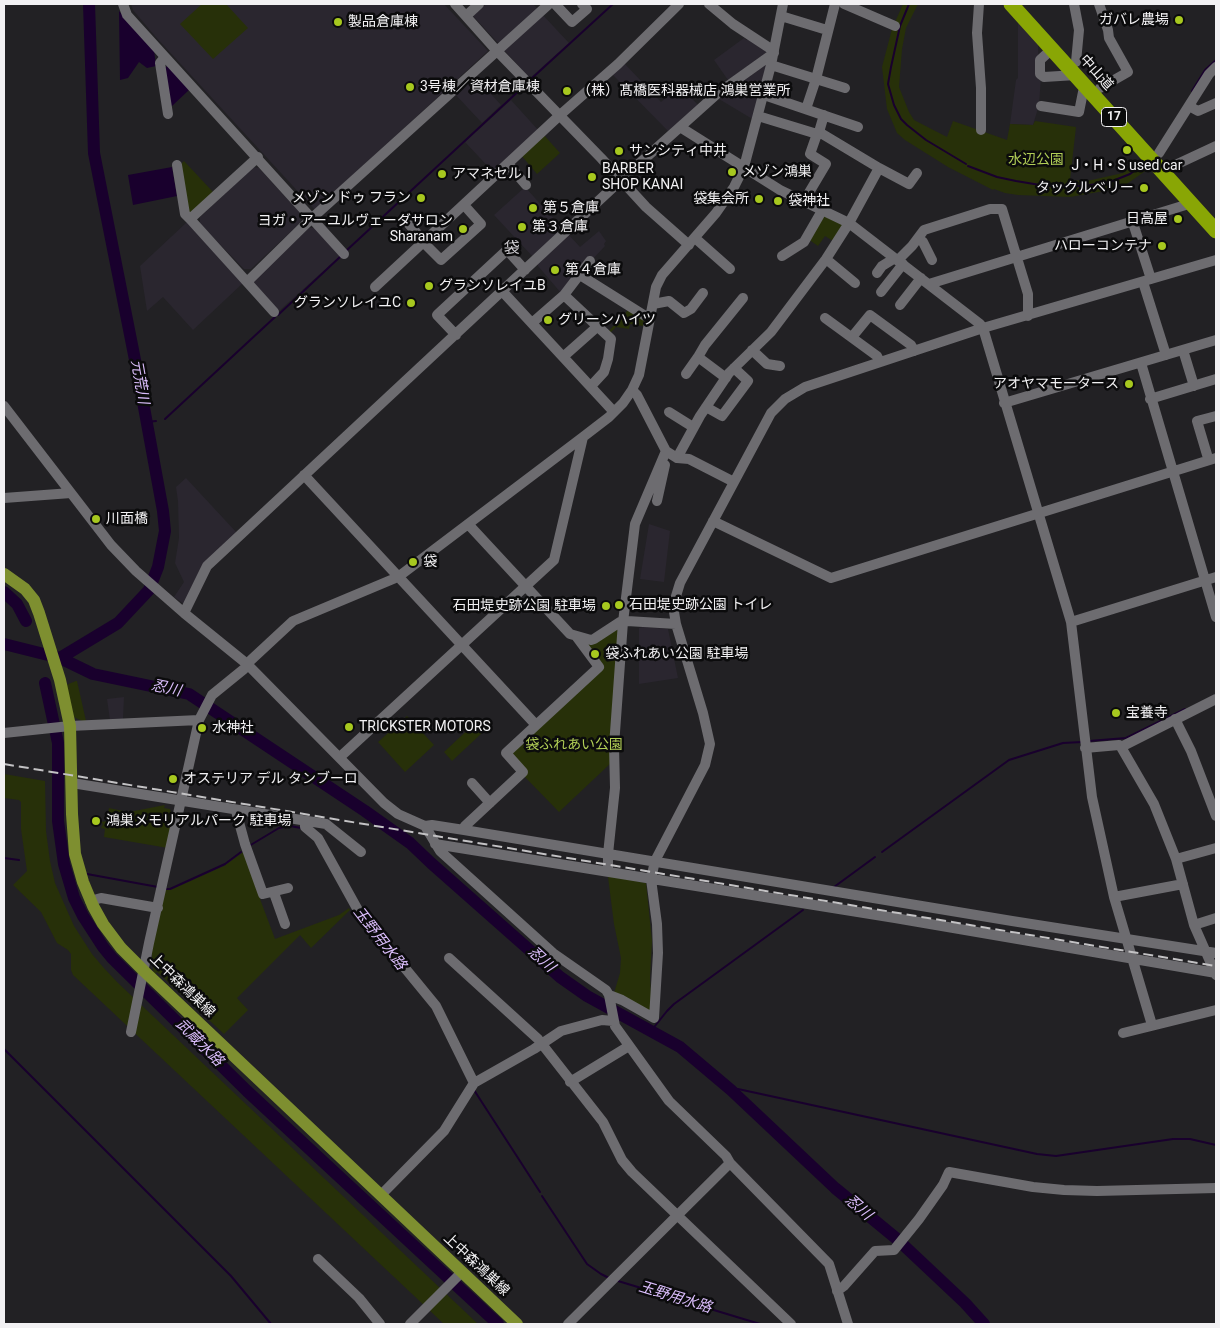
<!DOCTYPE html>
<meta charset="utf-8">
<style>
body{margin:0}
#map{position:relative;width:1220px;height:1328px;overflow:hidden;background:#222124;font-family:Roboto,sans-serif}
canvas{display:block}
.frame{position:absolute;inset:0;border:5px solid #f2f1f3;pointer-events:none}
</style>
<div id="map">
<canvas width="1220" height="1328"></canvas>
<div class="frame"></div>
</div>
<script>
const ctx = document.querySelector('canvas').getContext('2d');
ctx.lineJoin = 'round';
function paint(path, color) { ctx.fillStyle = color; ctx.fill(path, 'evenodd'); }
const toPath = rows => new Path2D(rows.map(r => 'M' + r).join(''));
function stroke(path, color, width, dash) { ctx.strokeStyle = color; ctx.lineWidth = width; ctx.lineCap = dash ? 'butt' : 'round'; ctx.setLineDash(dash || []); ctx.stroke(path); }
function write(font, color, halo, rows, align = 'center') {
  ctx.font = font + ' Roboto,"Noto Sans JP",sans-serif'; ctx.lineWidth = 5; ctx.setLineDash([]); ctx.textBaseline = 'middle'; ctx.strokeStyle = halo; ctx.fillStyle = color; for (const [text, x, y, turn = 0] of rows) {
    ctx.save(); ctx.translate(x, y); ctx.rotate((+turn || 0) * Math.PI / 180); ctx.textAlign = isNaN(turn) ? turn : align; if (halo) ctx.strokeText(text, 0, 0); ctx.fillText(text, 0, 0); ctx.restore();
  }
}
const built = toPath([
 [131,4,444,4,488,51,315,210,155,36,133,10],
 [486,4,533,4,539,10,502,43,497,42,473,16],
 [541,13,569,43,530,78,503,49],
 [1018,21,1038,43,1039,76,1041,77,1039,105,1033,125,1010,124,1016,80,1018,78],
 [744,38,746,40,750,38,769,51,728,80,714,60],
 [622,64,625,64,661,102,680,86,698,105,668,131,612,74],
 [765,65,768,67,754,120,719,99],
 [474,75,501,105,482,123,454,93],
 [511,100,539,131,494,173,465,142],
 [253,167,259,168,301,214,300,223,251,269,244,269,200,224,200,217],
 [525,187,564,230,533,257,494,215],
 [187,222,243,283,193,330,163,297,147,311,140,266],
 [309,228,316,228,341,255,279,311,252,281],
 [599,231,606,241,604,244,605,246,561,293,538,266,538,262,568,234,580,247],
 [186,478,237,533,184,604,174,597,184,582,175,563,179,538,178,501,176,487],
 [649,524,670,531,664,582,640,579],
 [643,627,668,629,678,678,639,684,639,628],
 [124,697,123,719,110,720,107,699]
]);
const green = toPath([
 [202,4,226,4,248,28,213,59,180,24],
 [903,4,918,4,906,28,902,49,899,87,909,112,914,120,947,137,953,121,1007,140,1010,124,1033,125,1035,121,1076,127,1070,180,1087,181,1123,173,1143,158,1151,167,1121,188,1070,197,1018,195,1005,193,994,189,993,190,948,167,905,140,897,133,887,109,882,67,892,29],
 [543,134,560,153,537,174,521,155],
 [184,161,213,192,191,213,188,212,180,165],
 [825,213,844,223,833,241,825,236,818,246,808,239],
 [629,309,646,322,643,322,643,326,630,324,629,329,616,327,610,333,608,332],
 [621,626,612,762,559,812,525,777,510,752,603,667,583,645],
 [76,681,77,681,86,721,82,721,74,717,66,685],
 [407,716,434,745,405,772,378,742],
 [474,724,482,733,452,761,444,752],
 [4,774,45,781,46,831,50,861,55,883,74,926,92,954,103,967,117,982,478,1324,444,1324,73,975,71,970,71,954,68,950,57,943,41,912,13,885,27,871,21,829,21,802,19,800,4,798],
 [165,805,164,808,170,809,171,813,176,814,168,848,104,837,105,829,101,828,103,824,101,822,107,821,109,808,123,811,124,813],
 [245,851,262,896,260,899,275,939,339,915,349,908,350,910,311,948,300,935,237,998,248,1010,224,1034,157,972,154,975,152,962,152,946,165,890,170,890,224,866],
 [610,876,646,883,652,941,650,977,652,1014,614,993,620,973,621,958,614,924,608,877]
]);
const water = toPath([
 [119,11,154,50,156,66,147,68,139,62,128,78,120,80],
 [168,66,189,90,172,106,169,104,163,68],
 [172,167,177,196,133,205,128,175]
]);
const stream = toPath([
 [909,4,900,26,891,67,888,84,894,105,901,119,907,125,926,140,966,164],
 [531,79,613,4],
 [1192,91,1205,70,1216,60],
 [968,166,997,177,1016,181,1040,185,1065,187,1090,185,1110,182,1130,174,1145,163],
 [347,250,523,87],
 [278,315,341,256],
 [165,419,275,317],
 [147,422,156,421],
 [1089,741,1126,738,1185,709],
 [249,846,279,828,290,826,301,828],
 [882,852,1009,760,1063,743,1082,742],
 [4,858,19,860],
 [87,874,158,887],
 [834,887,875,857],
 [167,889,170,889,225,864,241,852],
 [651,1031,667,1011,674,1004,803,910],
 [4,1049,231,1276,271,1324],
 [474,1090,540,1192],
 [731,1090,738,1089,1037,1154,1056,1156,1173,1139,1190,1139,1216,1145],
 [542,1196,587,1264,601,1274,609,1278],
 [618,1281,760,1324]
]);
const river = toPath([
 [4,592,17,604,26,621],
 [4,644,60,658,93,674,189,694,365,811,410,843,431,863,560,977,587,996,680,1047,731,1090,835,1188,897,1239,965,1303,984,1324],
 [60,658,118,623,149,590,158,567,165,531,163,511,139,380,94,153,89,4],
 [45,683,58,743,58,821,64,864,74,898,83,916,103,947,112,958,247,1091,498,1324]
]);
const minor = toPath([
 [123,4,127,15,344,254],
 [455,4,496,50,601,158,646,207,689,245],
 [555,4,572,22,587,9,582,4],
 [709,4,733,24,774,51],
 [844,4,895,26],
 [979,4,977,33,981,88,981,130],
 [1074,4,1079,30,1076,62],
 [1099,4,1108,30,1109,38,1128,72,1100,88],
 [466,16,479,4],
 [781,16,827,30],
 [1052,49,1040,60,1040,74,1044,77,1076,75],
 [165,57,160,63,168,114],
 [771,65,845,88],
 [764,95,858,127],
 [1041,106,1079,112,1083,92,1087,88],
 [1189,106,1198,111,1216,103],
 [806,109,816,79,835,4],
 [758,116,817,134],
 [680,127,780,190,849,223,980,324,983,328,1071,622,1092,797,1114,897,1152,1025],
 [1159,153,1209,74,1216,67],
 [258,157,190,219,247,282,311,219,549,4],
 [508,164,526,185],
 [177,165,185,214,190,219],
 [1171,167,1216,146],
 [879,168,909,184,917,173],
 [804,201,826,164,810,154,817,134,819,132],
 [409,218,406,221,424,241],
 [1133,223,1151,279],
 [695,238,730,269],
 [918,238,923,242,932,260],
 [423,242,441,260,481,224,464,205],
 [782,256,804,242,823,209],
 [826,259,855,283],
 [898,260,912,246,924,230,990,209,1002,209,1028,294,1028,316],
 [877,273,882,266,895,258],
 [580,275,650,319],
 [247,282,274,312],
 [1143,282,1166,355],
 [929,284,1192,203],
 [375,287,560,115,618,64,679,4],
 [502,291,614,412],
 [881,292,903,264],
 [564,295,611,339,608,359,604,372,591,386],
 [653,304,669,301,684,313,691,309,703,293],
 [900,305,921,278],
 [825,318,877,356,880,362],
 [532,323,564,295,590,261],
 [456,335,437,315,507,250,525,270],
 [852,337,870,315,911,345,914,351],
 [752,350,767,364,780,366],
 [1183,350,1194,386],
 [563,357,598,326],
 [1141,363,1216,617],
 [686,374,698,357],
 [726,378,698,357,705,345,743,298],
 [632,390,637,395,666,451,677,458,689,459,734,482],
 [1150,399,1216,379],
 [1004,403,1216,340],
 [4,406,111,545,136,571,184,613,247,664,384,803,398,814,425,826,440,851,553,953,606,990,609,995,622,1000,654,1018,658,953,657,924,651,879,655,861,705,765,710,744,703,713,676,624,673,606,680,583,771,413,785,399,805,387,983,328,1216,260],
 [706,407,722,416,748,381,734,368],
 [669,412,693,427],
 [677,458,700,416,729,373,771,332,826,259,849,223,879,168,819,132,824,115],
 [1208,458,1197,421,1216,416],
 [304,475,536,725],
 [4,498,71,493],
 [657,501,665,465],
 [713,521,831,578,1216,458],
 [468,524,570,634,591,640,594,639,620,622,627,621,676,624],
 [184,613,207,566,622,179,718,93,774,53],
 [1071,622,1216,577],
 [1175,719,1191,751,1216,816],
 [4,733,70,726,199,720],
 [1121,747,1216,699],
 [1085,748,1119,745,1121,747,1154,804,1176,859,1194,925,1216,975],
 [340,757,554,560,583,437],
 [72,783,326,824,361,852],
 [472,783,490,803],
 [236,811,245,844,263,894,288,888],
 [305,821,305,827,318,838,359,912,436,1006,474,1083],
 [425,826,432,825,464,830,1012,921,1216,953],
 [464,830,465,826,523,772,506,753,599,667,576,636],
 [435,844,895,918,1216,973],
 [1176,859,1216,848],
 [608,871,608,854,615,788,614,746,623,622,635,524,666,451],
 [274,893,285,924],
 [1114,897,1183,884],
 [90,901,101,898,158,908],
 [1194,925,1216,918],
 [449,958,538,1039,603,1122,622,1160,632,1172,791,1324],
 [609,995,615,1026,669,1101,726,1156,730,1163,829,1264,848,1324],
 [131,1032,149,943,199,720,212,695,244,669,251,660,293,621,398,577,583,437,609,417,623,403,632,390,639,375,656,287,662,275,716,213,734,187,744,167,771,65,783,4],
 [1123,1033,1216,1010],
 [570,1082,629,1046],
 [381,1195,444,1131,474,1083,534,1049,561,1031,602,1020,613,1021],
 [318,1259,359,1298,380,1324],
 [837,1291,844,1286,875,1251,894,1250,919,1219,943,1185,949,1172,1033,1187,1064,1190,1097,1191,1216,1188],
 [410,1324,462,1272],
 [568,1324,730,1163]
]);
const major = toPath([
 [4,574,25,589,34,600,39,613,60,680,70,726,72,814,75,854,83,882,93,906,103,924,121,948,145,972,517,1324]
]);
const highway = toPath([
 [1011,4,1216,231]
]);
const rail = toPath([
 [4,764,1216,966]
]);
const markers = [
 [1179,20,5,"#a7c81f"],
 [338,22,5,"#a7c81f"],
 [410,87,5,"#a7c81f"],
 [567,91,5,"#a7c81f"],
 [1127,150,5,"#a7c81f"],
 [619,151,5,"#a7c81f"],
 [732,172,5,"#a7c81f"],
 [442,174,5,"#a7c81f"],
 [592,177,5,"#a7c81f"],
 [1144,188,5,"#a7c81f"],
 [421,198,5,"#a7c81f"],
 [759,199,5,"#a7c81f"],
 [778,201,5,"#a7c81f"],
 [533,208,5,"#a7c81f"],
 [1178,219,5,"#a7c81f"],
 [522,227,5,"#a7c81f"],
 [463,229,5,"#a7c81f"],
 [1162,246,5,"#a7c81f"],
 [555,270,5,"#a7c81f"],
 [429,286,5,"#a7c81f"],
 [411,303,5,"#a7c81f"],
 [548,320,5,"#a7c81f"],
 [1129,384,5,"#a7c81f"],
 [96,519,5,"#a7c81f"],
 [413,562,5,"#a7c81f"],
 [619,605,5,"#a7c81f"],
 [606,606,5,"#a7c81f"],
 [595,654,5,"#a7c81f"],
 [1116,713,5,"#a7c81f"],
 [349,727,5,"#a7c81f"],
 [202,728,5,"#a7c81f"],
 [173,779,5,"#a7c81f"],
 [96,821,5,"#a7c81f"]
];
const shields = [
 [1114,117,25]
];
const shieldNames = [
 ["17",1114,117]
];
const poiNames = [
 ["ガバレ農場",1169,20,"right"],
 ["製品倉庫棟",348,22],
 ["3号棟／資材倉庫棟",420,87],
 ["（株）髙橋医科器械店 鴻巣営業所",577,91],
 ["サンシティ中井",629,151],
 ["J・H・S used car",1127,166,"center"],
 ["BARBER",602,169],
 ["SHOP KANAI",602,185],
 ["メゾン鴻巣",742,172],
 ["アマネセルⅠ",452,174],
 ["タックルベリー",1134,188,"right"],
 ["メゾン ドゥ フラン",411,198,"right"],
 ["袋集会所",749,199,"right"],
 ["袋神社",788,201],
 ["第５倉庫",543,208],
 ["日高屋",1168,219,"right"],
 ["ヨガ・アーユルヴェーダサロン",453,221,"right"],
 ["Sharanam",453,237,"right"],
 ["第３倉庫",532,227],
 ["ハローコンテナ",1152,246,"right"],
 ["第４倉庫",565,270],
 ["グランソレイユB",439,286],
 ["グランソレイユC",401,303,"right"],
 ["グリーンハイツ",558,320],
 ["アオヤマモータース",1119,384,"right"],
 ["川面橋",106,519],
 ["袋",423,562],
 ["石田堤史跡公園 トイレ",629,605],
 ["石田堤史跡公園 駐車場",596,606,"right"],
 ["袋ふれあい公園 駐車場",605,654],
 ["宝養寺",1126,713],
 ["TRICKSTER MOTORS",359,727],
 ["水神社",212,728],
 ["オステリア デル タンブーロ",183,779],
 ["鴻巣メモリアルパーク 駐車場",106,821]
];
const streetNames = [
 ["中山道",1096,73,48],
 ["上中森鴻巣線",182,986,44],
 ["上中森鴻巣線",476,1265,43]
];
const parkNames = [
 ["水辺公園",1036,160],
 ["袋ふれあい公園",574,745]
];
const waterNames = [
 ["元荒川",139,382,80],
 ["忍川",166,689,12],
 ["玉野用水路",379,939,52],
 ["忍川",541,960,42],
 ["武蔵水路",199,1043,45],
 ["忍川",858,1208,41],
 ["玉野用水路",675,1298,17]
];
const quarterNames = [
 ["袋",512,249]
];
paint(built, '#2a262f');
paint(green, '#273009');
paint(water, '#19002d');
stroke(stream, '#19002d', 2);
stroke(river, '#19002d', 12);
stroke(minor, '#6d6c70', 10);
stroke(major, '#7e8f30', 12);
stroke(highway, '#89a605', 15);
stroke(rail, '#c3c2c4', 2, [10, 5]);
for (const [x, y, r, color] of markers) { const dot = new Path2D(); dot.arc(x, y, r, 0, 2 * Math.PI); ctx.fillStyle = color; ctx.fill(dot); stroke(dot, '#0b0b0c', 2); }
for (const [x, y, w] of shields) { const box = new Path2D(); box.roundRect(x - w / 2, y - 9.5, w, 19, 4); ctx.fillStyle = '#0b0b0c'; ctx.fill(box); stroke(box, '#f2f1f3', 1); }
write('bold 12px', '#f2f1f3', null, shieldNames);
write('14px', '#f2f1f3', '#0b0b0c', poiNames, 'left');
write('14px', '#f2f1f3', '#0b0b0c', streetNames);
write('14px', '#b1ce56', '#0b0b0c', parkNames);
write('italic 15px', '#dabdfb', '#0b0b0c', waterNames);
write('16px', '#ceccd1', '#0b0b0c', quarterNames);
</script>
